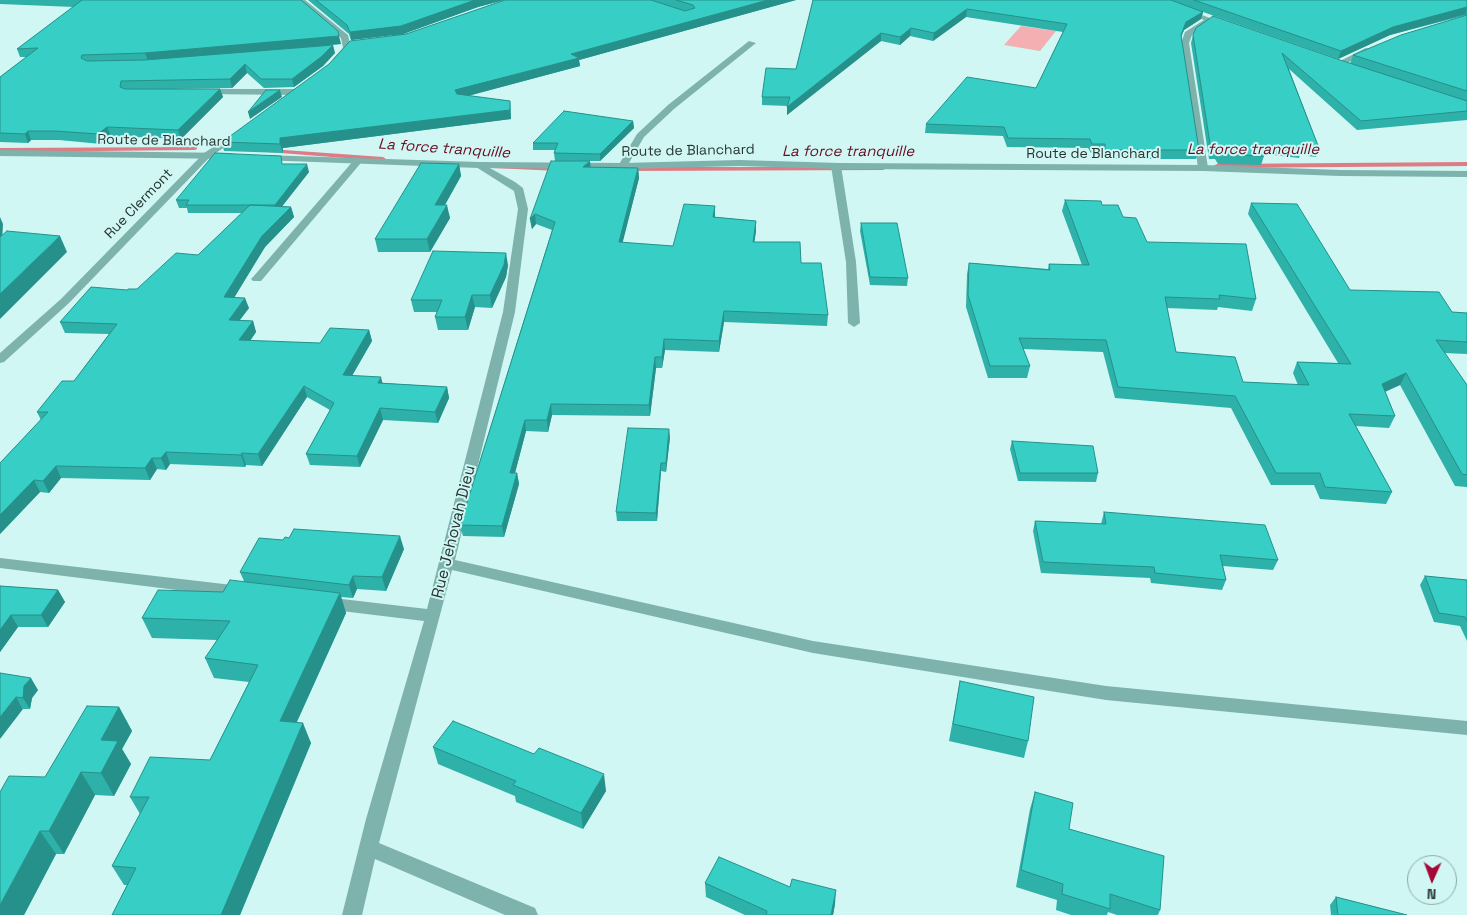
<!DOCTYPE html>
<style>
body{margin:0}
#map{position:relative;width:1467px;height:915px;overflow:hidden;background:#d0f7f3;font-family:"Space Grotesk",sans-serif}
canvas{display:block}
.north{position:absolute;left:1407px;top:855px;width:50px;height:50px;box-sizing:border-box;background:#d0f7f3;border:1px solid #8ca9a6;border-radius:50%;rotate:182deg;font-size:14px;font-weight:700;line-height:20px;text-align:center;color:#263533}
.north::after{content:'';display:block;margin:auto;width:18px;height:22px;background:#a50937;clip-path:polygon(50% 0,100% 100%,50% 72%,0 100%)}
</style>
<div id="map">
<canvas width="1467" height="915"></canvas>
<div class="north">N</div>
</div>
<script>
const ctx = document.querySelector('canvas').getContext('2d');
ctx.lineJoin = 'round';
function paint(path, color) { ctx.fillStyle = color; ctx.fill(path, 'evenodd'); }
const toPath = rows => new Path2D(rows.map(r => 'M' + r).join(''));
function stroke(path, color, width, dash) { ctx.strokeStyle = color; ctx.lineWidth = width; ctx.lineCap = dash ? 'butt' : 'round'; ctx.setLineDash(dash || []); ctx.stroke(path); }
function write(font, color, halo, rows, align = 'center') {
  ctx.font = font + ' "Space Grotesk",sans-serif'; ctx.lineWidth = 4; ctx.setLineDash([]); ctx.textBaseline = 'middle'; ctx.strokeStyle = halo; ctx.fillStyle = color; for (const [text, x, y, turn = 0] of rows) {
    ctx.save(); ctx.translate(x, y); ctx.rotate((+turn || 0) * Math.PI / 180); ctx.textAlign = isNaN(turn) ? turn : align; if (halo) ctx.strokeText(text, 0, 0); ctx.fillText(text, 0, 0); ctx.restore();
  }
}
const green = toPath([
 [1021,26,1056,31,1040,51,1004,45]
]);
const stream = toPath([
 [197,147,197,149,195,150,0,152,0,148,197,147],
 [270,149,383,157,386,159,383,161,268,152,267,151,270,149],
 [1467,162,1467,166,1217,168,1213,166,1217,164,1467,162],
 [494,165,560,167,564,169,560,171,492,168,490,167,494,165],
 [882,167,884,168,884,170,624,171,620,169,624,167,882,167]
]);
const minor = toPath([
 [297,0,305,0,348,35,351,48,340,61,333,59,343,48,341,38,297,0],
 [1153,0,1164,0,1230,26,1226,28,1210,23,1192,35,1189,43,1208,168,1206,170,1203,171,1198,168,1181,43,1185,32,1204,20,1153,0],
 [749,41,756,43,674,109,644,137,626,168,620,168,618,166,637,134,668,105,749,41],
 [1366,48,1373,50,1341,66,1334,64,1366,48],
 [203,89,297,89,301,92,297,95,200,94,199,92,203,89],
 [238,131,241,132,241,136,210,157,69,303,4,362,0,363,0,353,61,299,204,153,238,131],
 [357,159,360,160,360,164,261,281,253,281,251,279,253,277,354,160,357,159],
 [479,162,515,182,523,188,528,209,515,312,455,560,813,641,1106,686,1467,721,1467,735,1106,700,813,653,452,570,379,843,535,908,538,915,505,915,375,859,362,915,342,915,366,819,424,621,325,609,319,607,317,603,319,599,325,597,427,609,503,312,518,209,514,191,476,167,474,165,479,162],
 [836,163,841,166,856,262,860,323,854,327,848,323,846,262,831,166,836,163],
 [0,558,241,586,247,588,249,592,247,596,241,598,0,568,0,558]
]);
const tertiary = toPath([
 [0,150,232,153,237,156,232,159,0,156,0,150],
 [263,155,479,162,623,163,739,160,840,163,1203,165,1340,170,1467,171,1467,177,1340,176,1203,171,840,169,739,166,623,169,479,168,260,160,258,158,263,155]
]);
const wall = toPath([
 [0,0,301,0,341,44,328,45,335,53,323,66,294,87,264,88,247,73,232,88,172,89,220,89,223,97,181,139,111,136,101,144,59,140,31,140,28,143,0,142,0,77,27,57,20,57,17,49,74,7,0,4],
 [308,0,504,0,478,7,403,34,652,0,796,0,579,60,580,66,468,96,510,101,511,119,283,148,283,153,224,151,222,142,392,35,351,40,349,34],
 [813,0,1467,0,1467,15,1390,35,1338,59,1203,12,1201,19,1184,30,1181,37,1199,150,1196,159,1103,159,1103,154,1091,153,1088,148,1007,147,1003,136,925,133,926,124,1036,88,1063,32,966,17,933,41,910,36,900,45,881,41,787,115,788,106,762,105,762,97,796,69],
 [1467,15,1467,120,1357,130,1289,69,1319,148,1316,157,1300,155,1299,158,1264,154,1264,156,1261,165,1218,164,1215,159,1209,159,1191,43,1193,35,1350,64,1353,55],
 [633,121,634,128,600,161,555,161,554,153,555,150,533,150,533,143],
 [590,161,590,167,638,168,639,178,622,243,673,246,715,206,715,217,756,221,756,231,754,242,801,263,828,315,827,326,724,322,719,352,665,350,662,368,656,368,650,416,552,415,548,432,526,431,515,473,517,473,519,484,504,537,463,536,460,525,552,230,536,224,532,229,530,219],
 [283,164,309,172,282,206,291,207,294,217,265,247,234,297,249,308,240,320,253,321,256,332,250,341,320,343,369,330,372,341,352,376,383,383,447,387,449,398,438,423,383,420,360,467,310,465,306,454,330,410,307,397,262,466,246,465,245,467,170,464,166,470,157,469,150,480,61,478,49,493,40,492,0,534,0,463,41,420,37,412,74,381,109,334,65,333,60,322,127,290,137,289,198,255,242,213,188,213,187,208,179,208,176,200],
 [459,164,461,176,445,205,450,218,430,252,378,252,375,239],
 [1065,200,1102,205,1123,217,1147,242,1256,299,1252,311,1218,307,1217,310,1167,308,1176,352,1243,382,1298,385,1293,373,1297,362,1338,363,1248,214,1251,203,1350,290,1452,312,1467,313,1467,354,1444,353,1467,385,1467,487,1455,486,1400,385,1385,392,1395,416,1389,428,1356,426,1392,492,1386,504,1320,499,1314,485,1271,485,1231,408,1115,398,1103,352,1023,349,1030,366,1027,378,988,378,966,307,967,274,969,263,1048,269,1049,264,1082,265,1062,211],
 [861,223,908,278,907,286,870,285,860,231],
 [508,265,506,277,492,308,475,307,468,330,438,330,435,317,437,312,414,312,411,300],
 [670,437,666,472,661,471,657,521,617,521,616,512],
 [1012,441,1098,473,1096,482,1018,481,1010,449],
 [1104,512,1278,560,1273,570,1223,566,1226,580,1222,590,1151,583,1150,578,1041,573,1033,531,1035,521,1101,524],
 [404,549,386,591,357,589,353,598,341,597,346,613,297,722,311,743,240,915,112,915,127,885,124,885,112,866,140,814,130,797,210,760,249,682,214,678,205,658,217,640,152,638,142,618,223,592,244,581,240,572],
 [1425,576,1467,580,1467,641,1460,626,1434,622,1420,585],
 [0,586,58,590,65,602,48,627,18,627,0,652],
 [0,673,38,690,32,698,30,709,23,709],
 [960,681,1028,741,1024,758,949,741],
 [119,707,132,731,122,749,131,764,114,796,95,795,64,854,56,854,24,915,45,777],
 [433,747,534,754,606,791,583,829,516,802,515,796,438,764],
 [1035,792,1069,829,1160,910,1158,915,1117,915,1108,912,1107,915,1071,915,1056,910,1057,900,1016,887,1030,809],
 [705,883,790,887,835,904,833,915,745,915,706,897],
 [1336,897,1407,915,1331,915,1330,905]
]);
const shadedWall = toPath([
 [475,0,504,0,478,7,403,34,351,40,350,32],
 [768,0,796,0,579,60,580,66,456,99,455,90,571,54],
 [1467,7,1466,14,1390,35,1338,59,1341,51,1393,27],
 [967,9,966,17,933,41,934,33],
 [1203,12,1201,19,1184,30,1179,43,1186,22],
 [911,28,910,36,900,45,900,37],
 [881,33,881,41,787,115,787,107],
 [339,36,341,44,148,61,145,53],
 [333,45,335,53,323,66,294,87,292,79],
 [245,64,247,73,232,88,230,79],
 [220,89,223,97,181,139,178,130],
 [280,90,282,97,250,119,248,112],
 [510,101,511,119,283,148,283,153,280,144,280,138],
 [633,121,634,128,600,161,600,154],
 [107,127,111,136,101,144,98,134],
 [28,131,31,140,28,143,25,134],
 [590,161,591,171,583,167],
 [307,164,309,172,277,213,275,205],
 [459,164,461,176,438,217,435,205],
 [638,168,639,178,620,253,619,242],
 [447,205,450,218,430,252,427,239],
 [715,206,715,216,713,227,713,217],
 [291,207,294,217,265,247,228,308,224,297,262,236],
 [535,214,536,224,532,229,530,219],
 [0,217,3,224,1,259,0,256],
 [756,221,756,231,753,252,753,242],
 [60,236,67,252,0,319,0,294],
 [506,253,508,265,506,277,492,308,490,295],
 [472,295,475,307,468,330,465,317],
 [245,298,249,308,232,330,229,320],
 [724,311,724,322,719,352,719,341],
 [253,321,256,332,243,351,239,340],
 [369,330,372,341,346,386,343,375],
 [664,339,665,350,662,368,662,357],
 [655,357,656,368,650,416,649,405],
 [1406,373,1400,385,1377,395,1382,384],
 [381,377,384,389,378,383],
 [304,386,307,397,262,466,258,454],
 [447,387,449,398,438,423,435,412],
 [551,404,552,415,548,432,547,420],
 [380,408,383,420,360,467,357,456],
 [525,420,526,431,512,484,510,473],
 [669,429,670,437,666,472,666,463],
 [166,452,170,464,166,470,161,458],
 [242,453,246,465,245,467,241,455],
 [152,458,157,469,150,480,145,468],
 [661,463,661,471,657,521,656,513],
 [56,466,61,478,49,493,43,481],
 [517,473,519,484,504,537,502,526],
 [34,480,40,492,0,534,0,515],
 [400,536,404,549,386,591,382,577],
 [353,576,357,589,353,598,349,585],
 [58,590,65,602,48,627,41,615],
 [340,593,346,613,288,741,280,721],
 [11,615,18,627,0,652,0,630],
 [31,678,38,690,32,698,30,709,23,698,24,686],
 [16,697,23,709,0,739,0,717],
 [119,707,132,731,122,749,131,764,114,796,101,773,101,740],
 [303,723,311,743,240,915,221,915],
 [81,772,95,795,64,854,49,831],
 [604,774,606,791,583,829,581,813],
 [40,831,56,854,24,915,0,915,0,905],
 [836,890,835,904,833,915,831,915]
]);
const building = toPath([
 [82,0,301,0,338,31,339,36,145,53,82,55,81,58,87,61,145,60,333,45,321,57,292,79,261,79,245,64,230,79,121,81,120,87,125,89,220,89,178,130,107,127,98,134,55,131,28,131,25,134,0,133,0,77,38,48,17,49,82,0],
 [316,0,475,0,401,26,350,32,347,25,316,0],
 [505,0,651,0,685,11,695,8,693,5,676,0,768,0,571,54,579,58,455,90,457,94,510,101,510,110,280,138,280,144,222,142,329,64,350,41,406,34,505,0],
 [813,0,1171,0,1203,12,1186,22,1181,35,1199,150,1105,150,1105,144,1092,144,1090,139,1008,138,1004,127,926,124,967,77,1036,88,1067,24,967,9,934,33,911,28,900,37,881,33,787,107,790,97,762,97,766,68,796,69,813,0],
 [1194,0,1467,0,1467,7,1393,27,1341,51,1194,0],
 [1467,15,1467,91,1353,55,1401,35,1467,15],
 [1213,16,1337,59,1467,101,1467,111,1361,121,1282,53,1319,148,1302,146,1303,148,1260,145,1264,156,1221,154,1218,150,1211,150,1193,35,1196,28,1213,16],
 [266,90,280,90,248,112,266,90],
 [564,111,633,121,600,154,554,153,558,143,533,143,564,111],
 [215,153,281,156,282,164,307,164,275,205,186,205,189,200,176,200,215,153],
 [551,161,590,161,583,167,638,168,619,242,673,246,684,204,715,206,713,217,756,221,753,242,800,242,801,263,821,263,828,315,724,311,719,341,664,339,662,357,655,357,649,405,551,404,547,420,525,420,510,473,517,473,502,526,460,525,555,222,535,214,530,219,551,161],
 [421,163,459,164,435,205,447,205,427,239,375,239,421,163],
 [1065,200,1101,201,1102,205,1118,205,1123,217,1136,218,1147,242,1246,244,1256,299,1219,295,1220,299,1165,297,1176,352,1235,357,1243,382,1309,385,1297,362,1351,364,1251,203,1297,204,1350,290,1439,292,1452,312,1467,313,1467,342,1436,340,1467,385,1467,475,1462,474,1406,373,1382,384,1395,416,1349,414,1392,492,1325,487,1320,473,1276,473,1235,396,1118,387,1106,340,1019,338,1030,366,990,366,968,295,969,263,1050,270,1049,264,1089,265,1065,200],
 [250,205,291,207,262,236,224,297,245,298,229,320,253,321,239,340,320,343,330,328,369,330,343,375,381,377,378,383,447,387,435,412,380,408,357,456,306,454,334,403,304,386,258,454,242,453,241,455,166,452,161,458,152,458,145,468,56,466,43,481,34,480,0,515,0,463,48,412,37,412,62,381,74,381,117,324,60,322,91,287,127,290,128,289,137,289,176,253,198,255,250,205],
 [861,223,897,223,908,278,870,277,861,223],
 [7,231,60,236,0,294,0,237,7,231],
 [433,251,506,253,504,265,490,295,472,295,465,317,435,317,442,300,411,300,433,251],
 [628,428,669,429,666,463,661,463,656,513,616,512,628,428],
 [1012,441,1093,446,1098,473,1020,473,1012,441],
 [1104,512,1265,525,1278,560,1220,555,1226,580,1155,573,1154,567,1043,562,1035,521,1106,524,1104,512],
 [294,529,400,536,382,577,353,576,349,585,240,572,259,538,283,540,285,537,289,538,294,529],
 [1425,576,1467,580,1467,621,1465,617,1439,613,1425,576],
 [230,580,340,593,280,721,303,723,221,915,112,915,136,868,112,866,149,797,130,797,150,757,210,760,258,665,205,658,230,621,142,618,158,590,223,592,230,580],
 [0,586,58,590,41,615,11,615,0,630,0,586],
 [0,673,31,678,24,686,23,698,16,697,0,717,0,673],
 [960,681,1034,697,1028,741,953,724,960,681],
 [87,706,119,707,101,740,118,741,101,773,81,772,49,831,40,831,0,905,0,792,9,776,45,777,87,706],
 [453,721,534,754,539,748,604,774,581,813,513,785,516,781,433,747,453,721],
 [1035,792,1073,803,1069,829,1164,856,1160,910,1110,894,1110,909,1062,894,1063,884,1021,870,1035,792],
 [719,857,790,887,792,879,836,890,831,915,766,915,767,911,705,883,719,857],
 [1336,897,1407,915,1338,915,1336,897]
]);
const farStreetnames = [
 ["Route de Blanchard",164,141,1],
 ["Route de Blanchard",688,151,-1],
 ["Route de Blanchard",1093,154],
 ["Rue Clermont",139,204,-46]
];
const farWaternames = [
 ["La force tranquille",444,149,4],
 ["La force tranquille",1253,150],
 ["La force tranquille",848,152]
];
const streetNames = [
 ["Rue Jehovah Dieu",454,532,-76]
];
paint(green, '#f4afb3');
paint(stream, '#de7b84');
paint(minor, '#7eb2ad');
paint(tertiary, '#7eb2ad');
paint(wall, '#2eb1a9');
paint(shadedWall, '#26908a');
paint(building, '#36cec5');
stroke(building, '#26908a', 1);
write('14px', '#263533', '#d0f7f3', farStreetnames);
write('italic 15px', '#670c22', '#d0f7f3', farWaternames);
write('16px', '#263533', '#d0f7f3', streetNames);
</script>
